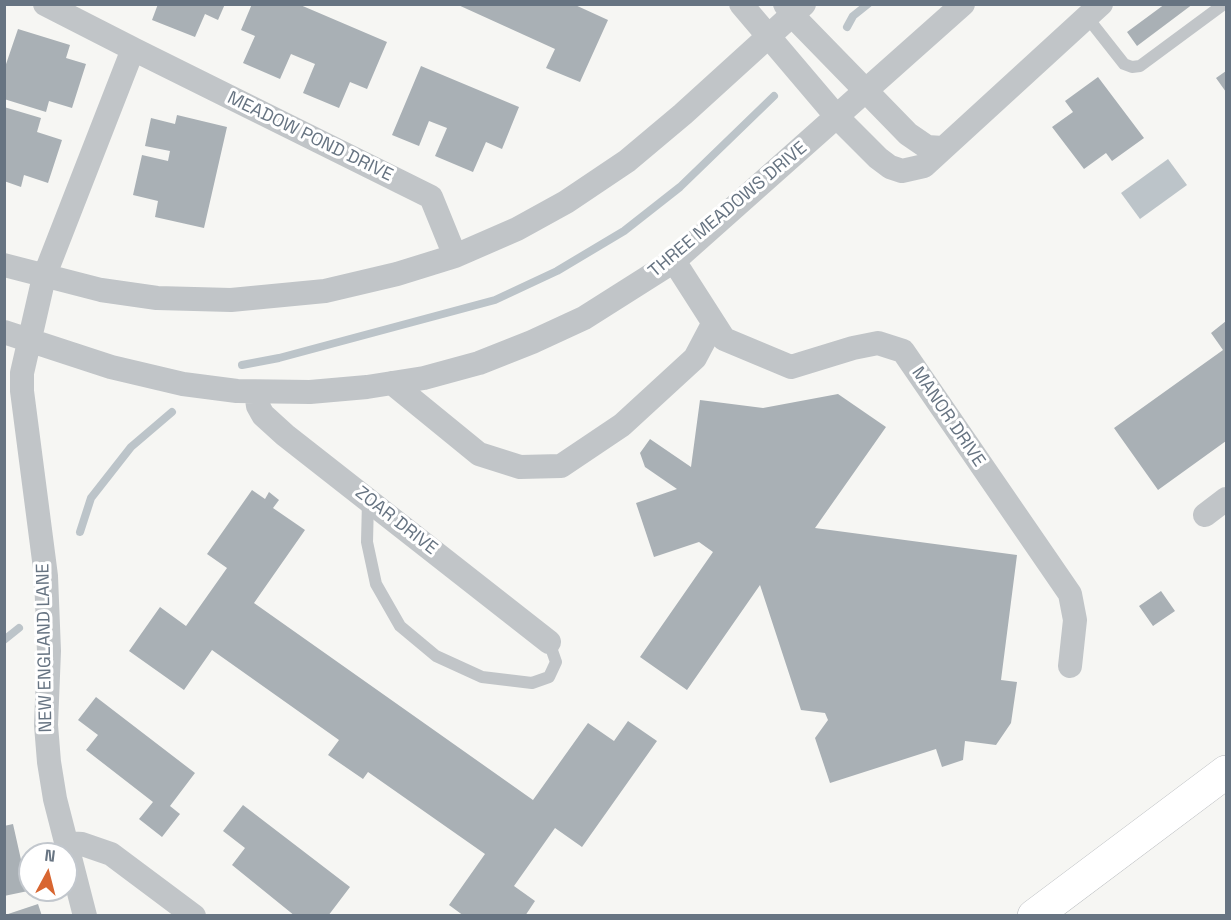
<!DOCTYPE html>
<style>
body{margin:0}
#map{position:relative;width:1231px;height:920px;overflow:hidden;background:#f6f6f3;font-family:"Space Grotesk",sans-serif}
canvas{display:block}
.frame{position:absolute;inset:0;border:6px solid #677482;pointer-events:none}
.north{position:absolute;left:18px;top:842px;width:60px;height:60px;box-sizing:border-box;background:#fff;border:2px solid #c2c7cd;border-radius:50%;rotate:7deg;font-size:16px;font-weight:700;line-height:24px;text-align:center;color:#677482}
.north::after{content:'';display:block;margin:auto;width:21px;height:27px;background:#d86631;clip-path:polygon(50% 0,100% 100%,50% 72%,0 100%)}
</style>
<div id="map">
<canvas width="1231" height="920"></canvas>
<div class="frame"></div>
<div class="north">N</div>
</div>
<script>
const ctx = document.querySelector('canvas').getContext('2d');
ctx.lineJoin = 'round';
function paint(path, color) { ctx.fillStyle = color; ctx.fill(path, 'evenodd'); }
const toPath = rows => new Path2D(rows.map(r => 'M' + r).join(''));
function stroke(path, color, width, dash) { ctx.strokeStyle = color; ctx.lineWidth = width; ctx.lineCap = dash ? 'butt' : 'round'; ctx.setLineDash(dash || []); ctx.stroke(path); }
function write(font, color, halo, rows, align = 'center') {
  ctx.font = font + ' "Space Grotesk",sans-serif'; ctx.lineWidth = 6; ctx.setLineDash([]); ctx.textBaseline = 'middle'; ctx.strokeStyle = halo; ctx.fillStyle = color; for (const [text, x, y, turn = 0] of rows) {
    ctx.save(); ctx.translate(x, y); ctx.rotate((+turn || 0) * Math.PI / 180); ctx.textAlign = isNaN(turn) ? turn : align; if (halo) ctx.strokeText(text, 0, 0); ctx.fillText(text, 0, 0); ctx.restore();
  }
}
const water = toPath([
 [1168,159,1187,185,1140,219,1121,193]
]);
const stream = toPath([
 [847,27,853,16,868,4],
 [242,365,279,358,495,300,557,271,624,231,680,187,774,96],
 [80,532,91,498,131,447,172,412],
 [4,640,19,628]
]);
const building = toPath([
 [158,4,225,4,218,20,205,14,195,37,152,20],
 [252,4,298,4,387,42,367,89,350,82,339,108,303,93,315,64,291,54,280,79,243,63,255,36,241,30],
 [456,4,573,4,608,20,580,82,546,68,555,49],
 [1165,4,1193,4,1137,46,1127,32],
 [18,29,70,45,66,58,86,64,72,108,49,101,46,112,4,99,4,70],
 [421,66,519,107,502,149,486,142,473,172,435,156,447,128,429,121,419,146,392,135],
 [1226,71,1226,92,1216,78],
 [1098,77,1144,138,1112,161,1106,153,1084,169,1052,127,1073,112,1065,101],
 [4,107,41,118,37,132,62,140,48,183,24,175,21,187,4,181],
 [177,115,227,127,204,228,155,217,158,201,133,195,142,155,168,161,170,151,145,146,151,118,175,124],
 [1226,321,1226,441,1158,490,1114,428,1223,350,1211,333],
 [838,394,886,427,815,528,1017,555,1001,680,1017,682,1011,723,996,745,965,741,963,760,942,767,936,749,830,783,815,738,828,720,825,713,801,710,760,585,687,690,640,657,713,552,699,542,654,557,636,503,677,489,645,467,640,453,650,439,691,467,700,400,763,408],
 [252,490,265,499,269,492,279,500,273,508,305,530,254,603,533,800,588,723,614,741,628,721,657,741,582,847,555,828,514,886,535,901,525,916,464,916,449,905,485,854,368,772,363,779,328,755,339,740,212,650,184,690,129,651,160,607,186,626,227,568,207,554],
 [1161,591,1175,611,1153,626,1139,606],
 [96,697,195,773,170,806,180,814,162,837,139,819,153,802,86,750,98,735,78,720],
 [243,805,350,887,328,916,295,916,232,865,245,848,223,831],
 [13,824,28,891,4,896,4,826],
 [38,904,42,916,5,916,5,915]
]);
const lane = toPath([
 [1087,17,1124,64,1132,67,1140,66,1224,4],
 [368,501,367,542,376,584,400,626,436,656,482,677,532,683,549,677,556,662,549,642]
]);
const street = toPath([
 [45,4,133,49],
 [741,4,837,117,878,158,890,167,902,171,924,166,1101,4],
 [785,4,792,15,908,134,927,147,943,148],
 [674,261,724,339,791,367,853,348,878,343,903,351,1070,594,1075,620,1070,666],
 [4,265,101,290,157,298,231,300,325,291,397,274,455,256,517,229,566,202,627,161,683,114,804,4],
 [4,332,111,367,183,384,237,391,310,392,367,387,424,378,479,363,532,342,584,318,674,261,963,4],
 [392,383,479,454,520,467,561,466,622,425,695,358,713,324],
 [256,392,258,406,263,415,285,435,549,642],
 [1205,515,1226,499],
 [66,843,82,844,111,854,194,916],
 [85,916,55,799,49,762,46,725,49,651,46,576,22,391,22,373,44,277,133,49,431,197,455,256]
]);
const highway = toPath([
 [1034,916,1226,772]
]);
const streetNames = [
 ["MEADOW POND DRIVE",310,137,26],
 ["THREE MEADOWS DRIVE",728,210,-40],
 ["MANOR DRIVE",948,417,56],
 ["ZOAR DRIVE",396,521,38],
 ["NEW ENGLAND LANE",45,648,-91]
];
paint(water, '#bcc4c9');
stroke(stream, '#bcc4c9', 8);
paint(building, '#a9b0b5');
stroke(highway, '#b6b9bc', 34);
stroke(lane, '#c1c5c8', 12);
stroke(street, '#c1c5c8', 24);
stroke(highway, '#fff', 33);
write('18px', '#677482', '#fff', streetNames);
</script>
